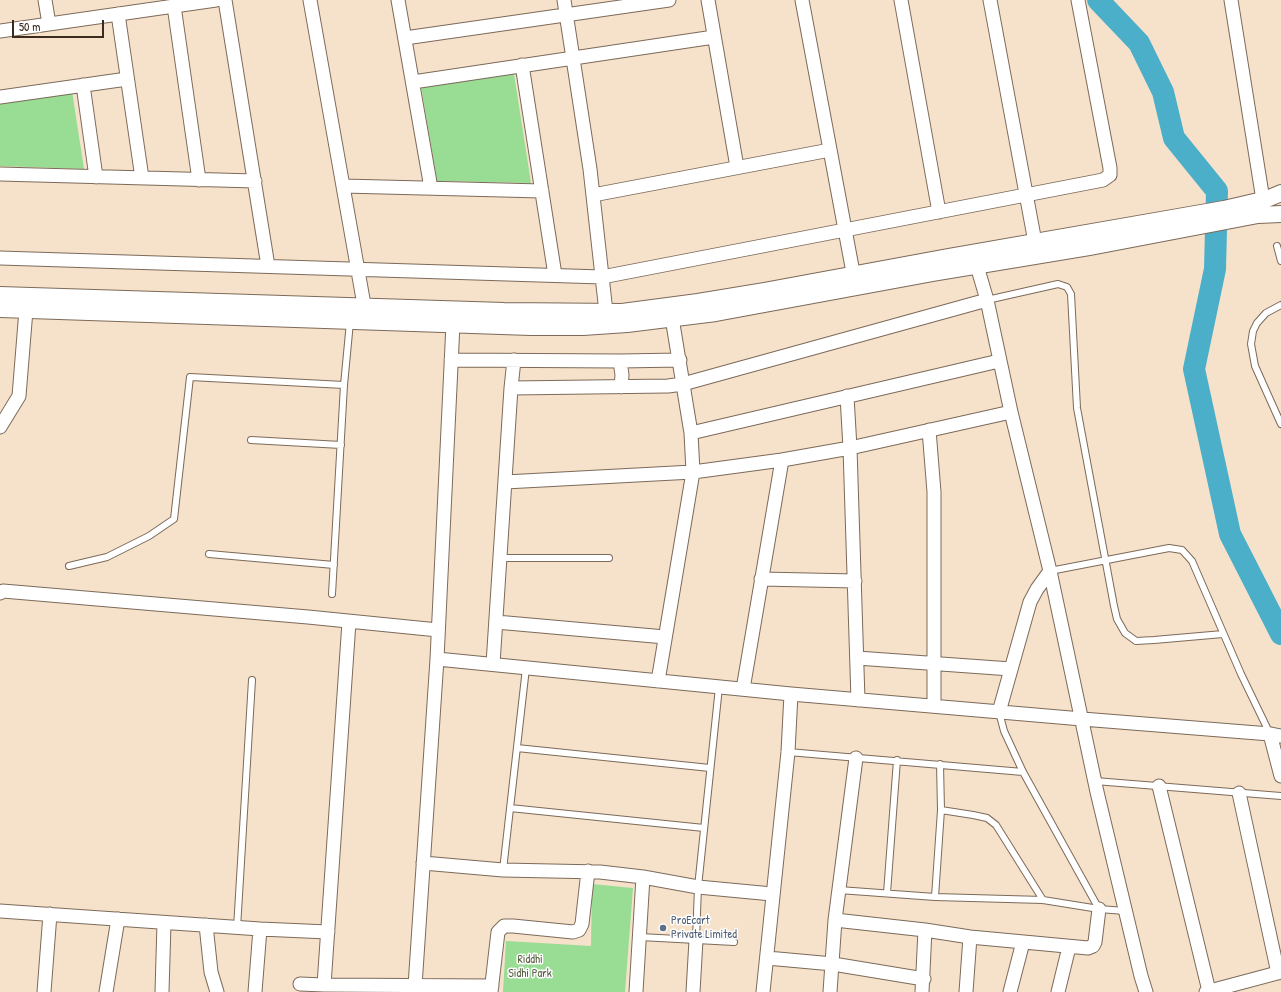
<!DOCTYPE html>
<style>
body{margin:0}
#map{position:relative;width:1281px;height:992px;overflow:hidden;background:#f6e2ca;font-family:"Patrick Hand",sans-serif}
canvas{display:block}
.scale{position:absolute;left:12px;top:20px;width:92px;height:18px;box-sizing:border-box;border:2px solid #3b2a1e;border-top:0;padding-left:5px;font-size:12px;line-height:14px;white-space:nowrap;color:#3b2a1e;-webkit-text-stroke:3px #fff;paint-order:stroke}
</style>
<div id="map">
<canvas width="1281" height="992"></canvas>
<div class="scale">50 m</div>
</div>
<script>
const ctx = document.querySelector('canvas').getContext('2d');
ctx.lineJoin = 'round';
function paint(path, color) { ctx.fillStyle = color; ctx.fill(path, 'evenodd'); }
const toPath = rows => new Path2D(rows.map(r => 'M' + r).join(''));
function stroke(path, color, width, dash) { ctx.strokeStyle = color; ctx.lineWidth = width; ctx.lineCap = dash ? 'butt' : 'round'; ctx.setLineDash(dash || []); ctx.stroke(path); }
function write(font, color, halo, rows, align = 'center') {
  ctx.font = font + ' "Patrick Hand",sans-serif'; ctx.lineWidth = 3; ctx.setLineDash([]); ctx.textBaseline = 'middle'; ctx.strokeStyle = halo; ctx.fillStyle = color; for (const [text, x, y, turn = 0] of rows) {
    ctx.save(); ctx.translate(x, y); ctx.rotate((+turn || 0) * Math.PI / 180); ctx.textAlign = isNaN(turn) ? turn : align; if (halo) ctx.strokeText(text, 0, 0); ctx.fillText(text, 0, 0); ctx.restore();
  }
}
const green = toPath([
 [514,74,531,183,437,181,421,86],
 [72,91,84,169,0,166,0,102],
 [592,884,633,888,625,992,503,992,506,941,591,946]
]);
const river = toPath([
 [1098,0,1139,43,1163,92,1174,138,1217,191,1215,269,1194,369,1230,534,1281,634]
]);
const service = toPath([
 [1277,246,1281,261],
 [987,300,1058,284,1067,287,1071,294,1077,408,1114,606,1117,619,1125,633,1136,641,1154,640,1223,634],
 [1281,305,1266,313,1257,323,1253,331,1251,344,1255,366,1281,424],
 [251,440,341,445],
 [209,554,334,565],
 [500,558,609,558],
 [69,566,107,557,149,536,174,519,190,377,344,385],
 [1050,571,1169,548,1182,550,1192,561,1241,674,1270,734],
 [332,594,344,385,350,322],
 [999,712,1004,731,1023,772,1099,909],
 [517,748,710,768],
 [788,752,1023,772],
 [1095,781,1281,796],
 [510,808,704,828],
 [941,810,973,815,987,818,996,825,1043,900],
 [503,870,526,668],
 [839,890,935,897,1043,900,1099,909,1125,911],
 [887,893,897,760],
 [935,897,941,810,940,764],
 [237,928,252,680],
 [640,937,734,942],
 [696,940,698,887,719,687]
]);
const minor = toPath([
 [45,0,49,24],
 [225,0,268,266],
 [310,0,366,316],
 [398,0,431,188],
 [564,0,590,169,606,312],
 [708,0,737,167],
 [802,0,855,283],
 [901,0,939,212],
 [990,0,1035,242],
 [1231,0,1263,200],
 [174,6,199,180],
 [118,14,142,178],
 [0,31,216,0],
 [405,38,669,0],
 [522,65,555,275],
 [413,82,714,37],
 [83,85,96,177],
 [0,97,127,79],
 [0,174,255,181],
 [343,186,542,191],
 [593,195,830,150],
 [0,258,602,277,1103,180,1110,175,1110,168,1078,0],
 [977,266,987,300,1011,412,1050,571,1097,792,1141,976,1146,992],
 [451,360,620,361,680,360],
 [620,361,622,375,621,387],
 [511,388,668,386,683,384,987,300],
 [847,396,850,448,858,700],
 [0,427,19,396,26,310],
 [929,430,934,492,934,706],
 [691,433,999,361],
 [505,482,693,472,782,460,850,448,1011,412],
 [761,579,855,581],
 [0,593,3,591,308,617,438,630],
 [496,622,665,637],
 [857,658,1011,669],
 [437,659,791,694,1082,719,1270,734,1281,736],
 [493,664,511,388,514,360],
 [658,681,693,472,691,433,672,318],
 [743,689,782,460],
 [999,712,1030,602,1037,589,1050,571],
 [1270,734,1281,776],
 [1159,786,1209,991],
 [1239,793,1278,973],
 [423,863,503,870,600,872,643,877,698,887,772,894],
 [0,911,260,929,328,932],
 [835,920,925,930,970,937,1088,948,1093,946,1095,942,1099,909],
 [206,925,211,972,217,992],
 [767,958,833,964,924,979],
 [300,984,324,985,492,986],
 [324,985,349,622],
 [415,986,437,659,453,324],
 [44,992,50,914],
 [106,992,118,919],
 [162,992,164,923],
 [255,992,260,929],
 [491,992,498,932,504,926,513,926,573,932,579,930,582,924,588,871],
 [636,992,643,877],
 [693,992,696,940],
 [763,992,788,752,791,694],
 [830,992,835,920,856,758],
 [922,992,925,930],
 [966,992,970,937],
 [1010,992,1023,942],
 [1058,992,1069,947],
 [1206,992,1281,972]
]);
const tertiary = toPath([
 [0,295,504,311,622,312,698,302,765,291,948,257,1224,209,1267,199,1281,193],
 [0,309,531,327,583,327,627,324,716,313,933,273,1089,247,1258,215,1281,214]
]);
const markers = [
 [663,928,4,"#5c6f8a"]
];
const serviceNames = [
 ["ProEcart",671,921],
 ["Private Limited",671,935]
];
const parkNames = [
 ["Riddhi",530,960],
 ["Sidhi Park",530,974]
];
paint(green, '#99dc93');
stroke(river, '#4bafca', 22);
stroke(service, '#7c6a5a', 8);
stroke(minor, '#7c6a5a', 15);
stroke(tertiary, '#7c6a5a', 18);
stroke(service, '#fff', 6);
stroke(minor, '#fff', 13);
stroke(tertiary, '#fff', 16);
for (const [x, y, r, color] of markers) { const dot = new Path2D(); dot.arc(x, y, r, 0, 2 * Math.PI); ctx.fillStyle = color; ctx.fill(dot); stroke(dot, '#fff', 1.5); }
write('12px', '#4e5e75', '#fff', serviceNames, 'left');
write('12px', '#575f41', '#fff', parkNames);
</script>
